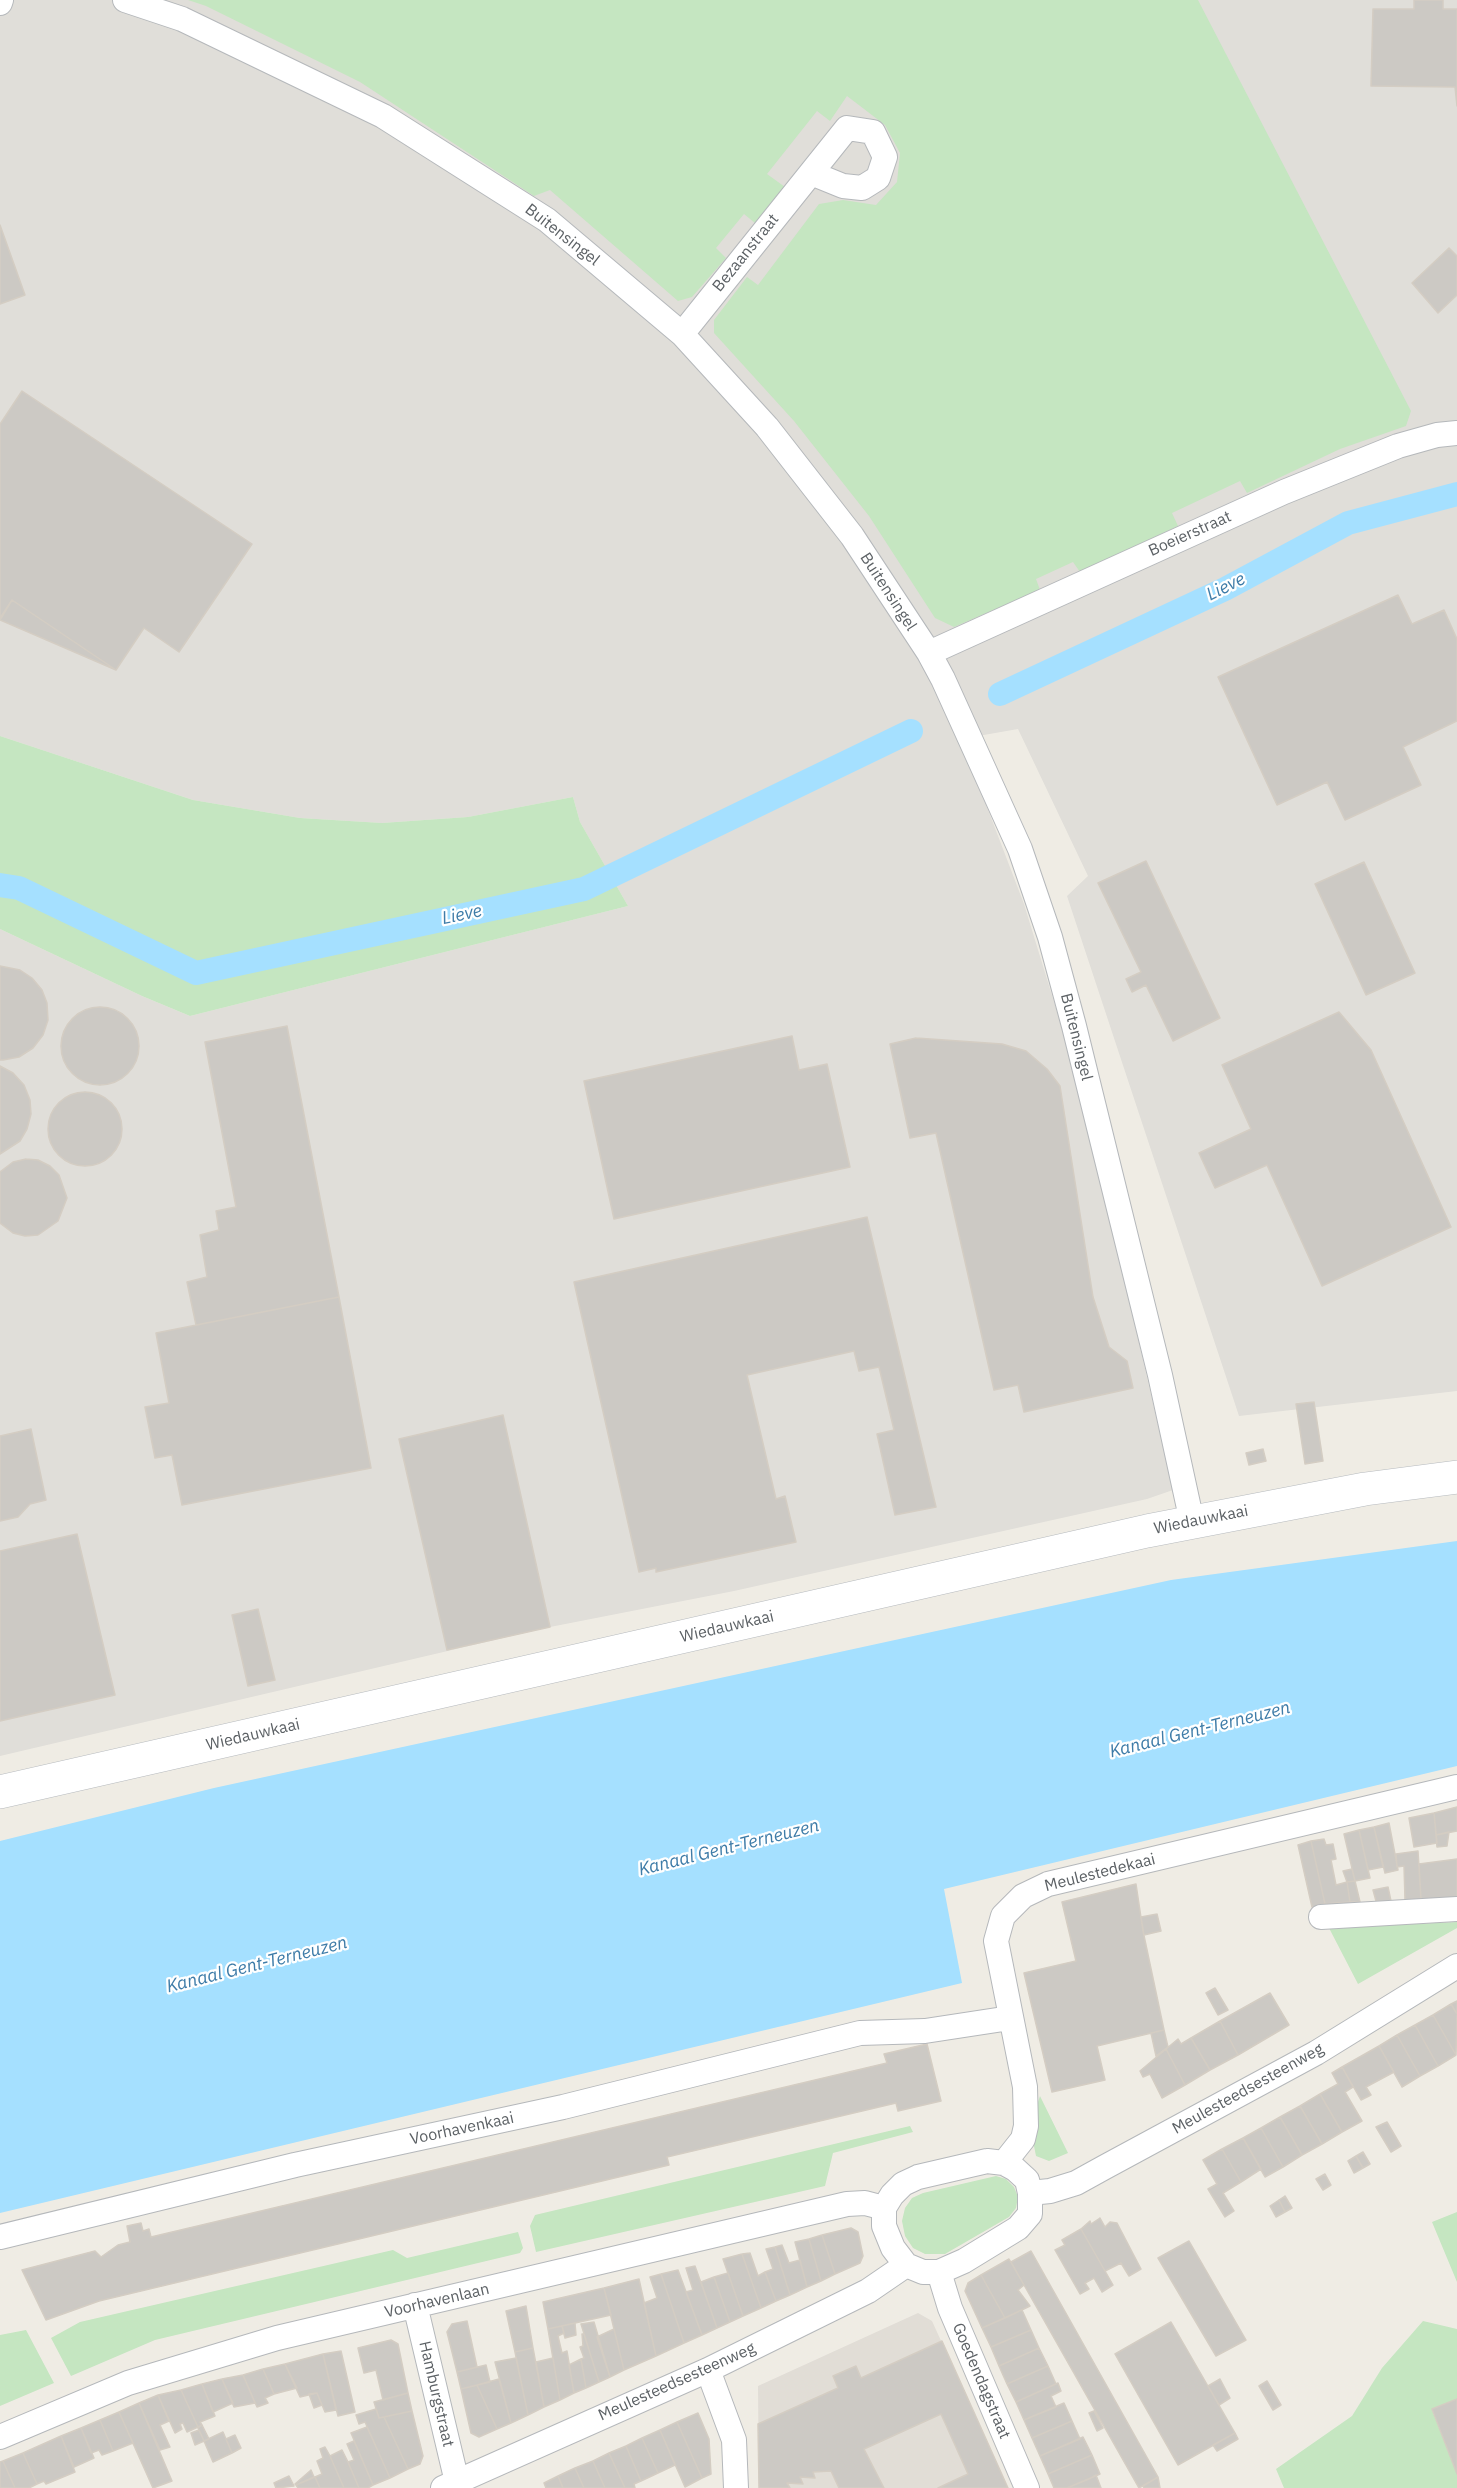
<!DOCTYPE html>
<style>
body{margin:0}
canvas{display:block;background:#efece4}
</style>
<canvas width="1457" height="2488"></canvas>
<script>
const ctx = document.querySelector('canvas').getContext('2d');
ctx.lineJoin = 'round';
function paint(path, color) { ctx.fillStyle = color; ctx.fill(path, 'evenodd'); }
const toPath = rows => new Path2D(rows.map(r => 'M' + r).join(''));
function stroke(path, color, width, dash) { ctx.strokeStyle = color; ctx.lineWidth = width; ctx.lineCap = dash ? 'butt' : 'round'; ctx.setLineDash(dash || []); ctx.stroke(path); }
function write(font, color, halo, rows, align = 'center') {
  ctx.font = font + ' "IBM Plex Sans",sans-serif'; ctx.lineWidth = 4.5; ctx.setLineDash([]); ctx.textBaseline = 'middle'; ctx.strokeStyle = halo; ctx.fillStyle = color; for (const [text, x, y, turn = 0] of rows) {
    ctx.save(); ctx.translate(x, y); ctx.rotate((+turn || 0) * Math.PI / 180); ctx.textAlign = isNaN(turn) ? turn : align; if (halo) ctx.strokeText(text, 0, 0); ctx.fillText(text, 0, 0); ctx.restore();
  }
}
const industrial = toPath([
 [0,0,1457,0,1457,1391,1239,1416,1067,896,1088,876,1018,729,961,739,1024,904,1080,1087,1173,1490,1147,1499,734,1591,550,1627,0,1756,0,929,142,996,190,1016,628,906,580,822,573,797,468,817,382,823,300,818,193,800,0,736]
]);
const education = toPath([
 [918,2313,932,2321,1008,2488,759,2488,758,2386]
]);
const green = toPath([
 [188,0,1198,0,1411,411,1406,426,1340,449,1247,493,1240,481,1172,513,1178,526,1080,572,1073,562,1036,579,1040,590,954,627,935,618,869,516,794,421,714,333,714,320,747,277,758,285,819,204,843,200,876,205,897,182,900,153,885,125,847,96,830,121,817,111,767,174,785,187,755,223,744,214,716,248,726,258,692,297,678,301,550,190,534,196,360,82,206,6],
 [0,736,193,800,300,818,382,823,468,817,573,797,580,822,628,906,190,1016,142,996,0,929],
 [1457,1922,1457,1928,1358,1984,1329,1928],
 [1040,2096,1068,2153,1049,2161,1036,2156,1034,2146,1037,2129,1035,2111],
 [910,2126,913,2132,833,2153,825,2186,536,2252,530,2226,535,2215],
 [996,2176,1006,2179,1014,2187,1018,2197,1016,2208,1009,2217,945,2254,925,2254,913,2248,905,2236,902,2221,905,2208,912,2198,923,2193],
 [1457,2212,1457,2282,1432,2222],
 [518,2232,523,2248,520,2253,155,2340,71,2376,51,2338,80,2322,393,2250,407,2258],
 [1423,2321,1457,2329,1457,2399,1432,2410,1457,2474,1457,2488,1284,2488,1276,2469,1352,2416,1382,2368],
 [26,2330,54,2383,0,2406,0,2335]
]);
const water = toPath([
 [1457,1541,1457,1766,944,1889,962,1983,0,2213,0,1841,214,1788,1171,1580]
]);
const canal = toPath([
 [1000,694,1225,589,1348,523,1457,494],
 [0,885,19,888,196,973,584,889,911,731]
]);
const building = toPath([
 [1414,0,1443,0,1443,9,1457,9,1457,106,1455,87,1371,86,1373,9,1414,9,1414,0],
 [0,225,25,295,0,304,0,225],
 [1449,248,1457,256,1457,295,1438,313,1412,283,1449,248],
 [22,391,252,544,179,652,144,628,116,670,12,600,0,618,0,424,22,391],
 [1398,595,1412,624,1444,610,1457,639,1457,721,1403,747,1421,785,1345,820,1327,782,1277,805,1218,677,1398,595],
 [12,600,116,670,0,620,12,600],
 [1146,861,1220,1018,1173,1041,1146,985,1132,992,1126,979,1141,972,1098,883,1146,861],
 [1364,862,1415,973,1366,995,1315,884,1364,862],
 [0,966,20,970,32,978,42,990,47,1003,48,1020,43,1035,33,1048,19,1057,3,1060,0,1060,0,966],
 '61 1046a39 39 0 1 1 78 0a39 39 0 1 1-78 0Z',
 [1339,1012,1371,1050,1451,1227,1322,1286,1267,1165,1215,1188,1199,1153,1251,1129,1222,1065,1339,1012],
 [287,1026,339,1297,196,1325,187,1282,207,1277,200,1235,219,1230,216,1211,236,1207,205,1042,287,1026],
 [792,1036,799,1070,827,1064,850,1167,614,1219,584,1081,792,1036],
 [916,1038,1002,1044,1026,1051,1047,1069,1060,1086,1093,1297,1109,1347,1127,1361,1133,1388,1024,1412,1018,1385,994,1390,936,1133,910,1138,890,1044,916,1038],
 [0,1066,13,1073,24,1085,30,1100,31,1114,27,1129,20,1141,0,1154,0,1066],
 '48 1129a37 37 0 1 1 74 0a37 37 0 1 1-74 0Z',
 [26,1159,38,1160,50,1166,59,1175,67,1198,58,1221,38,1235,25,1236,13,1233,0,1223,0,1172,13,1162,26,1159],
 [867,1217,936,1507,895,1515,877,1434,894,1430,879,1367,859,1371,854,1351,747,1375,776,1499,785,1496,796,1542,656,1572,656,1568,639,1572,574,1282,867,1217],
 [339,1297,371,1468,182,1505,172,1455,155,1458,145,1407,169,1403,156,1333,339,1297],
 [1314,1402,1323,1461,1305,1464,1296,1404,1314,1402],
 [503,1415,550,1627,447,1650,399,1439,503,1415],
 [31,1429,46,1500,30,1504,18,1517,0,1521,0,1436,31,1429],
 [1263,1449,1266,1461,1249,1465,1246,1453,1263,1449],
 [77,1534,115,1695,0,1721,0,1551,77,1534],
 [258,1609,275,1680,248,1686,232,1615,258,1609],
 [1457,1807,1457,1831,1436,1835,1434,1813,1457,1807],
 [1434,1813,1437,1843,1414,1847,1409,1818,1434,1813],
 [1389,1823,1398,1870,1385,1873,1374,1827,1389,1823],
 [1374,1827,1383,1867,1368,1870,1359,1830,1374,1827],
 [1359,1830,1370,1878,1355,1881,1344,1834,1359,1830],
 [1449,1832,1447,1846,1437,1847,1436,1835,1449,1832],
 [1324,1839,1326,1845,1333,1844,1336,1859,1331,1860,1336,1885,1347,1882,1350,1902,1325,1904,1311,1841,1324,1839],
 [1311,1841,1325,1904,1312,1907,1298,1845,1311,1841],
 [1418,1851,1421,1900,1405,1900,1404,1866,1397,1867,1396,1854,1418,1851],
 [1457,1859,1457,1897,1421,1900,1419,1864,1457,1859],
 [1352,1869,1355,1881,1347,1882,1343,1871,1352,1869],
 [1355,1881,1360,1902,1350,1902,1347,1882,1355,1881],
 [1136,1884,1143,1931,1164,2030,1097,2046,1105,2080,1052,2092,1024,1973,1076,1961,1062,1902,1136,1884],
 [1388,1887,1391,1901,1376,1901,1373,1890,1388,1887],
 [1157,1914,1161,1931,1144,1935,1141,1917,1157,1914],
 [1215,1988,1228,2010,1218,2015,1206,1993,1215,1988],
 [1270,1993,1289,2025,1238,2055,1220,2021,1270,1993],
 [1457,2001,1457,2014,1451,2004,1457,2001],
 [1451,2004,1457,2014,1456,2055,1433,2015,1451,2004],
 [1433,2015,1456,2055,1438,2066,1415,2025,1433,2015],
 [1220,2021,1238,2055,1210,2070,1191,2038,1220,2021],
 [1415,2025,1438,2066,1420,2076,1397,2035,1415,2025],
 [1164,2030,1168,2047,1156,2056,1151,2033,1164,2030],
 [1397,2035,1420,2076,1402,2087,1379,2046,1397,2035],
 [1191,2038,1210,2070,1185,2085,1166,2049,1178,2039,1181,2044,1191,2038],
 [927,2044,941,2101,898,2111,896,2103,667,2157,669,2165,99,2301,46,2320,22,2270,95,2251,101,2257,118,2245,130,2242,127,2226,141,2223,143,2231,149,2229,151,2237,887,2063,884,2054,927,2044],
 [1379,2046,1394,2072,1366,2087,1371,2095,1361,2100,1342,2067,1379,2046],
 [1166,2049,1185,2085,1162,2098,1150,2074,1143,2077,1140,2071,1166,2049],
 [1342,2067,1353,2087,1345,2092,1362,2121,1342,2132,1320,2094,1338,2084,1332,2073,1342,2067],
 [1320,2094,1342,2132,1322,2144,1300,2106,1320,2094],
 [1300,2106,1322,2144,1302,2155,1280,2117,1300,2106],
 [1280,2117,1302,2155,1283,2167,1261,2128,1280,2117],
 [1387,2122,1401,2146,1391,2152,1376,2127,1387,2122],
 [1261,2128,1283,2167,1265,2177,1243,2138,1261,2128],
 [1243,2138,1261,2169,1241,2182,1222,2149,1243,2138],
 [1222,2149,1241,2182,1223,2193,1234,2211,1225,2217,1208,2189,1217,2184,1203,2160,1222,2149],
 [1363,2152,1370,2164,1363,2168,1356,2156,1363,2152],
 [1356,2156,1363,2168,1354,2173,1348,2161,1356,2156],
 [1325,2174,1331,2185,1323,2190,1316,2179,1325,2174],
 [1285,2196,1292,2208,1285,2212,1279,2200,1285,2196],
 [1279,2200,1285,2212,1276,2217,1270,2206,1279,2200],
 [1100,2218,1105,2227,1110,2222,1117,2223,1141,2269,1129,2276,1121,2263,1105,2271,1081,2229,1090,2221,1091,2224,1100,2218],
 [851,2228,858,2232,863,2256,860,2263,835,2274,822,2235,851,2228],
 [1081,2229,1113,2285,1102,2292,1094,2278,1085,2283,1089,2289,1080,2294,1055,2250,1065,2245,1062,2240,1081,2229],
 [822,2235,835,2274,821,2281,809,2239,822,2235],
 [809,2239,821,2281,807,2287,795,2242,809,2239],
 [1189,2241,1246,2340,1216,2356,1158,2258,1189,2241],
 [782,2245,789,2263,800,2260,807,2287,790,2295,775,2247,782,2245],
 [775,2247,790,2295,776,2301,765,2272,773,2269,766,2249,775,2247],
 [1031,2251,1158,2477,1139,2488,1011,2262,1031,2251],
 [750,2253,758,2276,765,2272,776,2301,761,2308,742,2254,750,2253],
 [742,2254,761,2308,743,2316,723,2259,742,2254],
 [1009,2259,1024,2285,1018,2290,1030,2306,1005,2318,981,2275,1009,2259],
 [695,2266,717,2328,702,2335,686,2292,693,2290,686,2268,695,2266],
 [678,2270,702,2335,684,2343,661,2274,678,2270],
 [728,2273,743,2316,730,2322,714,2277,728,2273],
 [661,2274,684,2343,656,2356,644,2303,657,2298,650,2277,661,2274],
 [981,2275,1005,2318,982,2328,965,2291,968,2283,981,2275],
 [714,2277,730,2322,717,2328,701,2282,714,2277],
 [639,2279,656,2356,624,2370,604,2288,639,2279],
 [604,2288,611,2315,548,2329,543,2302,604,2288],
 [526,2306,533,2348,515,2352,506,2311,526,2306],
 [1022,2310,1031,2330,991,2347,982,2328,1022,2310],
 [467,2321,477,2367,457,2372,447,2332,452,2324,467,2321],
 [594,2322,610,2377,599,2382,581,2324,594,2322],
 [1171,2322,1235,2433,1178,2465,1115,2354,1171,2322],
 [575,2323,576,2335,565,2338,562,2326,575,2323],
 [562,2326,564,2333,558,2336,562,2353,567,2351,574,2393,560,2400,548,2329,562,2326],
 [614,2329,624,2370,610,2377,597,2337,614,2329],
 [1031,2330,1039,2348,999,2366,991,2347,1031,2330],
 [582,2334,584,2334,599,2382,586,2388,581,2359,584,2358,580,2347,583,2346,582,2334],
 [391,2340,398,2344,408,2393,383,2400,376,2370,364,2373,358,2348,391,2340],
 [942,2341,1008,2488,938,2488,968,2474,941,2414,864,2449,884,2488,839,2488,831,2471,813,2472,815,2478,800,2477,803,2484,787,2483,790,2488,759,2488,758,2424,838,2388,833,2376,856,2366,861,2378,942,2341],
 [533,2348,544,2407,528,2415,515,2352,533,2348],
 [1039,2348,1048,2366,1007,2384,999,2366,1039,2348],
 [341,2351,355,2412,338,2416,323,2354,341,2351],
 [323,2354,336,2410,325,2412,317,2393,300,2397,285,2364,323,2354],
 [516,2358,528,2415,511,2423,495,2362,516,2358],
 [553,2358,560,2400,544,2407,536,2362,553,2358],
 [581,2359,586,2388,574,2393,569,2365,581,2359],
 [285,2364,297,2388,274,2394,263,2369,285,2364],
 [486,2365,490,2382,461,2389,457,2372,486,2365],
 [1048,2366,1056,2384,1016,2402,1007,2384,1048,2366],
 [263,2369,274,2394,265,2398,268,2403,257,2407,243,2375,263,2369],
 [243,2375,255,2403,234,2407,222,2379,243,2375],
 [222,2379,233,2403,213,2412,202,2384,222,2379],
 [499,2379,511,2423,497,2429,477,2385,499,2379],
 [1220,2379,1230,2398,1219,2405,1208,2386,1220,2379],
 [1267,2381,1281,2405,1273,2410,1259,2386,1267,2381],
 [1058,2383,1061,2391,1051,2396,1056,2407,1024,2420,1016,2402,1058,2383],
 [202,2384,215,2416,200,2422,202,2425,198,2427,181,2390,202,2384],
 [477,2385,497,2429,479,2437,471,2433,461,2389,477,2385],
 [181,2390,198,2427,187,2432,183,2423,180,2424,182,2429,175,2433,158,2395,181,2390],
 [317,2393,322,2405,314,2408,309,2394,317,2393],
 [408,2393,412,2411,379,2418,374,2402,408,2393],
 [158,2395,169,2421,160,2425,170,2447,160,2450,139,2403,158,2395],
 [1457,2399,1457,2474,1432,2409,1457,2399],
 [139,2403,172,2481,153,2488,119,2412,139,2403],
 [1064,2403,1072,2421,1032,2438,1024,2420,1064,2403],
 [376,2409,379,2418,384,2417,408,2469,390,2478,365,2422,359,2424,356,2415,376,2409],
 [412,2411,423,2456,420,2464,408,2469,384,2417,412,2411],
 [1094,2411,1103,2428,1097,2431,1089,2413,1094,2411],
 [119,2412,133,2443,113,2451,100,2420,119,2412],
 [698,2413,709,2439,711,2474,702,2478,677,2422,698,2413],
 [100,2420,113,2451,102,2455,99,2450,91,2453,81,2428,100,2420],
 [1072,2421,1080,2439,1040,2456,1032,2438,1072,2421],
 [677,2422,702,2478,685,2487,660,2430,677,2422],
 [202,2425,209,2439,204,2441,198,2428,202,2425],
 [367,2427,390,2478,373,2485,351,2433,367,2427],
 [81,2428,94,2458,74,2467,61,2436,81,2428],
 [199,2430,204,2441,195,2445,191,2433,199,2430],
 [660,2430,675,2465,658,2473,642,2438,660,2430],
 [223,2432,232,2453,213,2462,204,2441,223,2432],
 [1235,2433,1238,2439,1217,2451,1213,2445,1235,2433],
 [235,2435,241,2448,232,2453,226,2439,235,2435],
 [61,2436,75,2472,46,2484,44,2481,37,2484,23,2453,61,2436],
 [1083,2437,1092,2455,1048,2474,1040,2456,1083,2437],
 [642,2438,658,2473,641,2481,626,2446,642,2438],
 [354,2441,373,2485,368,2488,359,2488,348,2462,354,2460,347,2444,354,2441],
 [626,2446,641,2481,634,2484,635,2488,625,2488,609,2453,626,2446],
 [325,2447,330,2456,344,2488,320,2488,315,2477,322,2474,317,2461,323,2458,320,2449,325,2447],
 [342,2450,348,2462,359,2488,344,2488,330,2456,342,2450],
 [23,2453,37,2484,29,2488,15,2488,3,2461,23,2453],
 [609,2453,625,2488,605,2488,593,2461,609,2453],
 [1092,2455,1100,2474,1067,2488,1054,2488,1048,2474,1092,2455],
 [3,2461,15,2488,0,2488,0,2462,3,2461],
 [593,2461,605,2488,584,2488,575,2468,593,2461],
 [575,2468,584,2488,563,2488,558,2476,575,2468],
 [311,2470,314,2477,296,2485,295,2484,311,2470],
 [1096,2475,1101,2488,1067,2488,1089,2479,1096,2475],
 [289,2476,294,2486,276,2488,274,2483,289,2476],
 [558,2476,563,2488,546,2488,544,2483,558,2476],
 [315,2477,320,2488,298,2488,296,2485,315,2477],
 [1158,2477,1160,2488,1144,2488,1143,2486,1158,2477]
]);
const minor = toPath([
 [125,0,182,19,383,116,547,220,682,334,767,427,852,536,929,653,943,679,1020,849,1050,937,1074,1026,1160,1375,1192,1522],
 [0,3,1,0],
 [682,334,847,128,873,132,885,157,878,178,862,188,843,186,811,173],
 [929,653,1284,492,1398,446,1437,435,1457,433],
 [1321,1917,1457,1909],
 [987,2161,1004,2163,1015,2169,1027,2180,1030,2193,1030,2214,1018,2228,964,2261,939,2272,923,2272,906,2265,893,2248,884,2226,884,2208,892,2195,903,2184,918,2177,987,2161],
 [1004,2163,1023,2139,1026,2126,1025,2087,996,1941,1003,1916,1023,1896,1048,1884,1457,1787],
 [1030,2193,1050,2191,1076,2183,1105,2167,1316,2053,1457,1966],
 [0,2237,295,2165,563,2107,860,2033,925,2031,1010,2018],
 [939,2272,950,2308,1027,2488],
 [415,2305,457,2482],
 [708,2370,734,2440,736,2488],
 [0,2437,128,2383,277,2338,847,2204,865,2203,884,2208],
 [443,2488,708,2370,868,2291,906,2265]
]);
const secondary = toPath([
 [0,1792,1147,1531,1365,1489,1457,1477]
]);
const streetNames = [
 ["Buitensingel",562,235,38],
 ["Bezaanstraat",746,253,-51],
 ["Boeierstraat",1190,534,-24],
 ["Buitensingel",888,592,57],
 ["Buitensingel",1076,1037,76],
 ["Wiedauwkaai",1201,1520,-11],
 ["Wiedauwkaai",727,1627,-13],
 ["Wiedauwkaai",253,1735,-13],
 ["Meulestedekaai",1100,1873,-14],
 ["Meulesteedsesteenweg",1248,2089,-29],
 ["Voorhavenkaai",462,2129,-12],
 ["Voorhavenlaan",437,2301,-13],
 ["Goedendagstraat",981,2381,67],
 ["Meulesteedsesteenweg",677,2382,-24],
 ["Hamburgstraat",436,2394,77]
];
const waterNames = [
 ["Lieve",1226,587,-27],
 ["Lieve",462,915,-12],
 ["Kanaal Gent-Terneuzen",1200,1730,-14],
 ["Kanaal Gent-Terneuzen",729,1848,-14],
 ["Kanaal Gent-Terneuzen",257,1965,-14]
];
paint(industrial, '#e0ded9');
paint(education, '#e1ddd6');
paint(green, '#c5e6c1');
paint(water, '#a5e0ff');
stroke(canal, '#a5e0ff', 24);
paint(building, '#ccc9c4');
stroke(building, '#d4cdc3', 1.5);
stroke(minor, '#b5b8bb', 26);
stroke(secondary, '#b6babe', 34);
stroke(minor, '#fff', 24);
stroke(secondary, '#fff', 33);
write('16px', '#5c6165', '#fff', streetNames);
write('italic 18px', '#3e7ca8', '#fff', waterNames);
</script>
